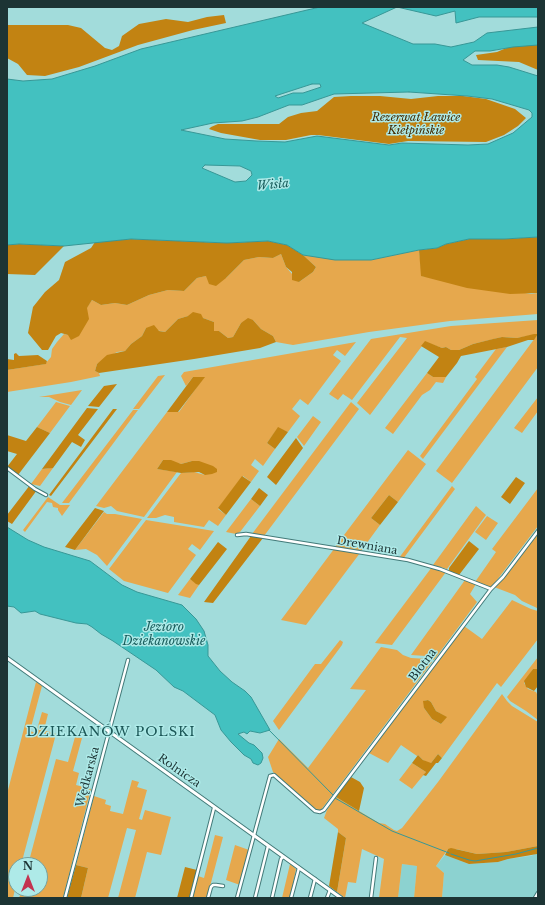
<!DOCTYPE html>
<meta charset="utf-8">
<style>
body{margin:0}
#map{position:relative;width:545px;height:905px;overflow:hidden;background:#a2dcdb;font-family:"Libre Baskerville",serif}
canvas{display:block}
.frame{position:absolute;inset:0;border:8px solid #1c3434;pointer-events:none}
.north{position:absolute;left:8px;top:857px;width:40px;height:40px;box-sizing:border-box;background:#aeeae8;border:1px solid #74a1a0;border-radius:50%;rotate:0deg;font-size:11px;font-weight:700;line-height:16px;text-align:center;color:#1c3434}
.north::after{content:'';display:block;margin:auto;width:14px;height:18px;background:#c33350;clip-path:polygon(50% 0,100% 100%,50% 72%,0 100%)}
</style>
<div id="map">
<canvas width="545" height="905"></canvas>
<div class="frame"></div>
<div class="north">N</div>
</div>
<script>
const ctx = document.querySelector('canvas').getContext('2d');
ctx.lineJoin = 'round';
function paint(path, color) { ctx.fillStyle = color; ctx.fill(path, 'evenodd'); }
const toPath = rows => new Path2D(rows.map(r => 'M' + r).join(''));
function stroke(path, color, width, dash) { ctx.strokeStyle = color; ctx.lineWidth = width; ctx.lineCap = dash ? 'butt' : 'round'; ctx.setLineDash(dash || []); ctx.stroke(path); }
function write(font, color, halo, rows, align = 'center') {
  ctx.font = font + ' "Libre Baskerville",serif'; ctx.lineWidth = 3; ctx.setLineDash([]); ctx.textBaseline = 'middle'; ctx.strokeStyle = halo; ctx.fillStyle = color; for (const [text, x, y, turn = 0] of rows) {
    ctx.save(); ctx.translate(x, y); ctx.rotate((+turn || 0) * Math.PI / 180); ctx.textAlign = isNaN(turn) ? turn : align; if (halo) ctx.strokeText(text, 0, 0); ctx.fillText(text, 0, 0); ctx.restore();
  }
}
const built = toPath([
 [538,853,538,890,534,898,442,898,444,873,436,866,445,855,469,864,498,862,508,859,531,856],
 [402,864,417,866,414,898,398,898]
]);
const green = toPath([
 [419,250,422,276,531,294,538,293,538,314,450,321,369,332,293,345,276,342,273,336,261,329,253,320,241,323,233,337,228,338,219,331,214,331,214,322,203,318,188,316,178,319,165,332,146,328,142,336,131,344,125,351,117,352,97,364,95,371,99,373,100,376,71,382,7,392,7,370,45,364,51,357,52,349,57,342,64,334,68,335,92,300,101,305,115,303,127,305,149,295,168,290,184,291,197,278,206,276,226,278,244,260,259,257,273,258,281,254,286,267,299,282,313,272,316,267,303,255,371,260],
 [538,320,538,367,452,483,436,471,538,334,517,338,502,337,473,344,459,350,451,350,446,347,442,348,425,342,370,415,357,403,407,338,400,337,352,400,343,394,338,400,329,394,371,339,451,326],
 [356,342,345,356,337,350,333,355,341,361,308,405,300,399,292,409,300,416,288,432,278,428,267,443,275,449,263,466,255,459,251,465,259,471,251,482,243,476,218,509,226,515,218,526,209,520,204,527,174,522,174,517,165,515,156,518,147,518,181,473,194,472,205,475,192,461,181,464,163,460,157,469,177,472,144,517,117,511,111,506,104,508,96,506,167,412,179,412,204,377,193,377,186,386,181,376,184,372],
 [507,347,423,459,420,456,477,379,475,377,496,349],
 [427,373,433,377,446,377,443,383,436,382,430,390,422,395,393,434,385,428],
 [165,375,139,409,133,409,158,376],
 [82,390,71,405,60,402,49,397,39,397],
 [538,397,538,411,522,433,514,428],
 [56,402,70,406,50,433,37,427],
 [351,402,359,409,264,536,252,534],
 [133,410,138,410,69,503,62,503],
 [313,416,321,422,304,446,297,437],
 [408,450,426,464,398,502,389,495,371,518,380,525,361,551,335,547],
 [50,468,53,468,40,486,31,484,42,469,46,469],
 [452,486,455,489,403,559,399,558],
 [538,488,538,496,537,498,538,499,538,526,491,588,475,582,496,552,492,549],
 [48,497,60,505,70,505,62,516,58,510,58,508,53,507,52,503,47,502,25,532,23,530],
 [251,499,260,506,240,532,236,534,226,532],
 [476,506,486,515,447,569,433,565],
 [104,512,107,514,115,514,142,519,107,566,97,555,86,549,75,550],
 [487,516,498,523,486,540,475,532],
 [146,520,214,531,200,550,192,544,188,549,196,555,168,593,124,581,109,569],
 [538,533,538,606,537,608,522,601,515,595,494,587,508,573],
 [334,549,360,553,306,625,281,620],
 [432,567,446,572,392,645,375,643],
 [190,579,199,585,190,598,178,595],
 [465,580,476,584,470,594,477,602,434,660,426,656,411,655],
 [512,600,531,609,538,611,538,639,501,687,497,683,442,758,438,754,431,763,428,763,423,760,418,755,417,756,401,745,388,763,369,753,464,626,482,639],
 [428,700,431,702,436,711,446,717,441,724,432,719,424,708,424,701],
 [340,640,343,642,342,645,279,730,273,721,315,664,321,664],
 [381,647,397,650,403,655,411,658,428,659,432,662,321,810,317,810,273,772,268,757,279,739,308,768,366,690,350,689],
 [538,657,538,669,533,669,524,683,528,689,536,692,538,696,538,720,526,711,510,701,507,697],
 [36,682,42,686,30,731,36,733,42,712,48,714,44,730,56,734,21,865,16,865,16,885,13,898,7,898,7,794],
 [502,694,507,701,512,706,538,722,538,846,506,852,477,854,456,849,448,849,436,866,444,873,442,898,414,898,417,866,402,864,398,898,379,898,384,859,362,849,356,883,348,882,345,898,337,892,346,838,338,832,338,829,324,818,327,810,336,797,379,823,385,824,394,830,397,831,402,828,438,782],
 [75,737,82,738,73,771,79,773,76,785,91,789,63,898,19,898,22,889,40,889,40,865,28,865,56,759,68,762],
 [412,763,426,772,412,789,399,780],
 [132,780,139,782,137,787,147,790,139,819,142,820,145,810,171,817,161,855,147,852,135,898,118,898,136,830,127,828,108,898,81,898,88,868,76,865,94,796,106,800,105,804,111,806,110,811,123,814],
 [215,835,223,837,207,898,192,898,198,876,204,878],
 [235,845,249,850,240,885,226,880],
 [290,864,296,869,290,898,282,898]
]);
const forest = toPath([
 [224,15,226,23,193,30,138,45,79,67,45,76,27,75,18,64,7,58,7,25,68,25,81,28,105,48,112,50,119,46,122,36,139,24,166,19,188,22,207,17],
 [538,37,538,70,519,62,478,60,476,55,497,52,518,43],
 [351,96,380,96,411,99,438,96,463,96,486,99,515,109,526,118,518,126,504,135,486,142,408,141,389,144,318,135,311,135,286,140,260,140,221,133,209,129,211,127,218,124,279,124,288,117,301,113,317,111,334,97],
 [538,237,538,293,510,294,467,288,421,276,419,250,437,248,446,244,469,239,504,239],
 [131,239,227,243,268,241,287,245,303,255,316,267,313,272,299,282,292,280,292,272,286,267,281,254,273,258,259,257,244,260,226,278,216,286,209,284,206,276,197,278,184,291,168,290,149,295,127,305,115,303,101,305,92,300,87,308,89,319,79,336,71,340,68,335,61,333,56,336,48,350,42,350,28,333,33,307,45,292,59,280,65,262,91,248,95,242],
 [19,244,64,246,35,275,7,274,7,245],
 [193,312,201,314,203,318,214,322,214,331,219,331,228,338,233,337,241,323,248,318,253,320,261,329,273,336,276,342,260,348,194,359,99,373,95,371,97,364,107,355,125,351,131,344,142,336,146,328,154,325,159,331,165,332,178,319,188,316],
 [534,334,538,334,534,340,528,340,507,347,461,356,457,363,446,377,433,377,427,373,439,357,421,346,425,341,442,348,446,347,451,350,459,350,473,344,493,339,502,337,517,338],
 [16,353,19,356,38,355,47,361,46,364,7,370,7,359,14,360,14,354],
 [193,377,205,377,178,412,167,412],
 [117,384,99,407,88,406,104,386],
 [87,408,98,409,78,435,85,440,81,447,72,442,53,468,42,469],
 [113,409,117,409,51,496,49,495],
 [37,427,50,433,18,475,7,467,17,454,7,451,7,435,26,441],
 [278,427,288,432,275,449,267,443],
 [296,438,303,448,276,485,267,477],
 [163,460,171,460,181,464,192,461,199,461,213,466,217,469,217,472,212,474,205,475,199,472,181,473,157,469],
 [242,476,251,482,226,515,218,508],
 [516,477,525,483,510,504,501,497],
 [30,485,37,490,12,524,7,521,7,515],
 [259,488,268,495,260,506,251,499],
 [389,495,398,502,380,525,371,518],
 [95,508,104,511,75,550,65,547],
 [251,536,263,538,213,603,204,602],
 [469,541,479,549,459,575,449,571,449,568],
 [218,542,227,549,199,585,196,584,190,579],
 [533,669,538,669,538,686,534,691,526,687,524,681],
 [428,700,431,702,436,711,447,717,441,724,432,719,424,708,423,701],
 [438,754,442,758,438,763,436,763,426,776,423,775,426,772,412,763,418,755,423,760,431,763],
 [351,777,360,782,364,788,359,811,336,797],
 [338,832,346,838,337,892,329,886],
 [538,846,538,853,537,854,508,859,498,862,469,864,445,855,448,849,451,848,477,854,506,852],
 [76,865,88,868,81,898,67,898],
 [185,867,197,870,189,898,177,898]
]);
const water = toPath([
 [320,7,538,7,538,17,479,17,456,23,455,11,436,16,397,7,362,23,413,44,435,44,451,47,474,42,487,33,538,27,538,45,513,47,490,51,475,51,463,60,472,65,497,65,509,67,538,76,538,237,504,239,469,239,446,244,437,248,419,250,371,260,335,260,303,255,287,245,268,241,227,243,131,239,64,246,19,244,7,245,7,79,23,81,52,79,95,66,141,49,320,7],
 [312,84,320,84,321,87,303,93,293,93,278,98,275,96,312,84],
 [409,92,467,96,492,99,529,110,532,113,532,117,513,133,488,144,468,145,402,143,389,145,317,136,285,142,257,141,225,139,181,130,213,123,242,121,258,117,289,105,302,105,334,94,409,92],
 [205,165,240,166,251,171,252,175,246,181,235,182,202,168,205,165],
 [7,527,28,540,44,547,90,561,122,585,137,592,182,605,196,619,204,631,208,645,208,656,220,671,232,682,245,691,251,697,270,730,260,733,250,731,247,734,244,732,238,734,249,743,254,745,262,753,263,758,261,763,258,765,253,763,251,759,244,755,231,742,221,730,215,715,183,691,174,687,156,670,113,641,101,634,92,627,87,624,76,623,40,614,35,611,21,613,14,607,7,606,7,527]
]);
const stream = toPath([
 [269,730,333,795],
 [335,798,392,831,449,853],
 [451,854,469,860,475,861,516,854,538,848]
]);
const minor = toPath([
 [7,468,35,489,46,495],
 [237,535,246,534,408,560,440,569,491,589],
 [65,898,128,660],
 [191,898,214,808],
 [208,898,211,887,213,885,216,885,223,886],
 [237,898,270,776,274,775,315,811,320,812,324,810,491,589,503,577,538,531],
 [255,898,268,846],
 [272,898,281,859,283,857],
 [291,898,299,868],
 [310,898,315,879],
 [327,898,330,890],
 [371,898,376,858],
 [535,898,538,893]
]);
const tertiary = toPath([
 [7,658,341,898]
]);
const parkNames = [
 ["Rezerwat Ławice",416,118],
 ["Kiełpińskie",416,131]
];
const streetNames = [
 ["Drewniana",367,546,10],
 ["Błotna",423,665,-53],
 ["Rolnicza",179,771,35],
 ["Wędkarska",88,777,-75]
];
const waterNames = [
 ["Wisła",273,185,-5],
 ["Jezioro",164,628],
 ["Dziekanowskie",164,642]
];
const quarterNames = [
 ["DZIEKANÓW POLSKI",111,732]
];
paint(built, '#8cd2d0');
paint(green, '#e6a84d');
paint(forest, '#c28312');
paint(water, '#43c1c0');
stroke(water, '#379796', 1);
stroke(stream, '#379796', 1);
stroke(minor, '#427a79', 4.5);
stroke(tertiary, '#427a79', 5);
stroke(minor, '#fff', 2.5);
stroke(tertiary, '#fff', 3);
write('italic 11px', '#432a00', '#aeeae8', parkNames);
write('11px', '#1c3434', '#aeeae8', streetNames);
write('italic 12px', '#185d5c', '#aeeae8', waterNames);
ctx.letterSpacing = '1px';
write('13px', '#1c5757', '#aeeae8', quarterNames);
ctx.letterSpacing = '0px';
</script>
